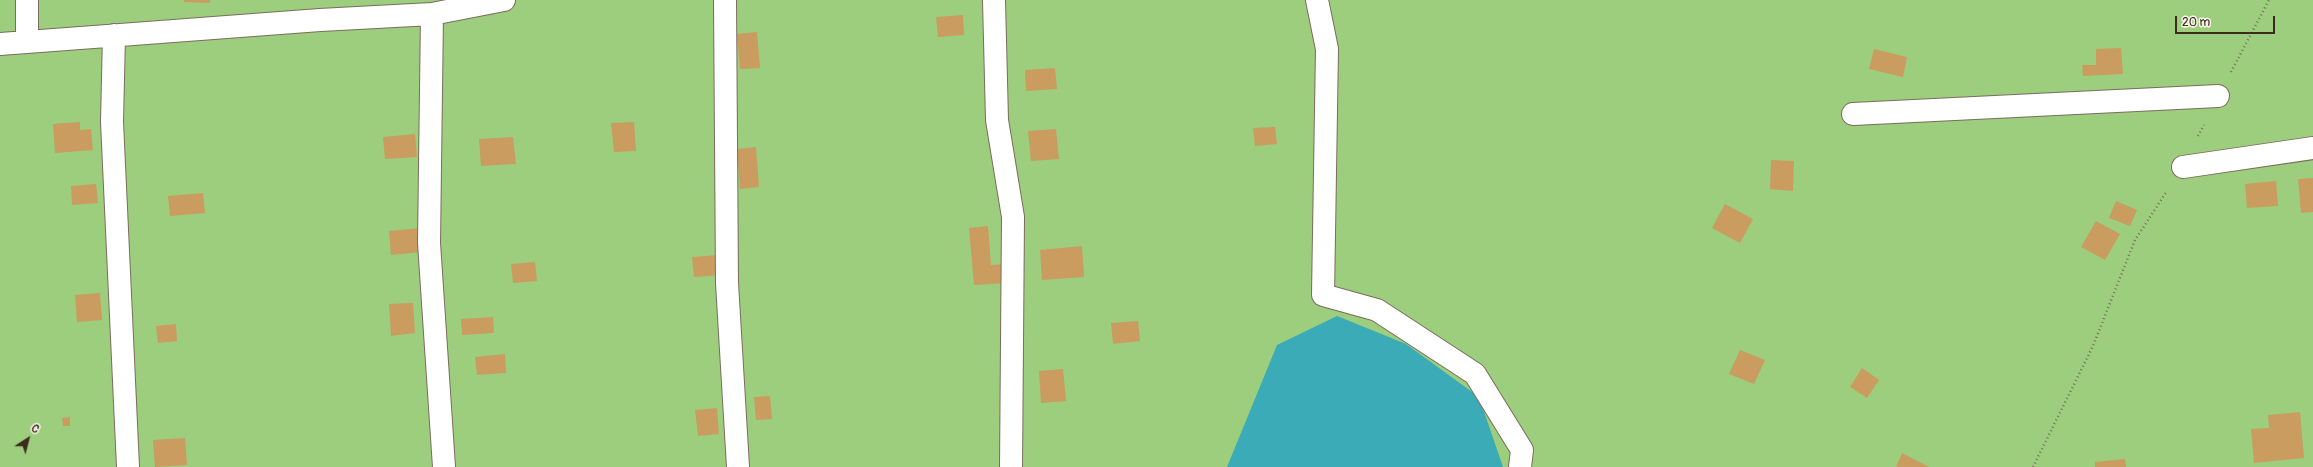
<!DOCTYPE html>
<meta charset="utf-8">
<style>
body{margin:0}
#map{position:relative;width:2313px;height:467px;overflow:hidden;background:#f3e7d1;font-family:Pangolin,sans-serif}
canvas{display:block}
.north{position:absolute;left:8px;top:419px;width:40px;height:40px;-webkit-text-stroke:3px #f7f3e8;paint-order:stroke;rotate:36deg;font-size:11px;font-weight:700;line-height:16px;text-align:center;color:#3b2a1e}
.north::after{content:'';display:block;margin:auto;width:14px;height:18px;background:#3b2a1e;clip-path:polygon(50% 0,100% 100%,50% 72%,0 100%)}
.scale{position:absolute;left:2175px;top:16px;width:100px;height:18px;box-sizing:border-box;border:2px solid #3b2a1e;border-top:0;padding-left:5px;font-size:12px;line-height:14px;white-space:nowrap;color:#3b2a1e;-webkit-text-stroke:3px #f7f3e8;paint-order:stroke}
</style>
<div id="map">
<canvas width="2313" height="467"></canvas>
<div class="north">С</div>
<div class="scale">20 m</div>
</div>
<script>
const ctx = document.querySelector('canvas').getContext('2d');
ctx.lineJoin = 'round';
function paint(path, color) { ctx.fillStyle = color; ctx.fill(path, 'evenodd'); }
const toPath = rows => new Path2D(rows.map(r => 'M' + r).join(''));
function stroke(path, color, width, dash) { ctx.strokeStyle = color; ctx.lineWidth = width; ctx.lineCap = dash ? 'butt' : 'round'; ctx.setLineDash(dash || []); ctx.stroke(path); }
const green = toPath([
 [0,0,2313,0,2313,467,0,467]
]);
const water = toPath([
 [1337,316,1406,344,1479,397,1503,467,1227,467,1277,345]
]);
const building = toPath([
 [184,0,210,0,210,3,184,2],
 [963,15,964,35,938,37,936,17],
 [757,32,760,68,740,69,737,34],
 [2121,48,2123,74,2083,76,2082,65,2096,65,2096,49],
 [1874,49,1907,57,1903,77,1869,69],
 [1055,68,1057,89,1026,91,1025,70],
 [80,122,80,130,91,129,93,150,55,153,53,124],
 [634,122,636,151,614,152,611,123],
 [1275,127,1277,144,1255,146,1253,128],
 [1056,129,1059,159,1031,161,1028,131],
 [415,134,417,157,385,159,383,137],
 [513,137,516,164,481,166,479,139],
 [756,147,759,187,740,189,737,149],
 [1771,160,1794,161,1793,191,1770,189],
 [2313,178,2313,212,2301,213,2298,179],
 [2276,181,2278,206,2247,208,2245,184],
 [96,184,98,203,72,205,71,186],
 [203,193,205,213,170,216,168,196],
 [2116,201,2137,210,2130,226,2109,218],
 [1725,204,1753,219,1740,243,1712,228],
 [2096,221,2120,234,2105,260,2081,247],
 [988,226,991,265,1004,264,1006,283,974,285,969,228],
 [420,228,422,252,391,255,389,231],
 [1082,246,1084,277,1042,280,1040,250],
 [718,255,720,275,694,277,692,257],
 [535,262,537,281,513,283,511,264],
 [100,293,102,320,77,322,75,295],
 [413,303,415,333,391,336,389,304],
 [493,317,494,333,462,335,461,319],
 [1138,321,1140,341,1113,344,1111,323],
 [176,324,177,341,158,343,156,326],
 [1740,350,1765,360,1754,384,1729,374],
 [505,354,506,373,477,375,475,357],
 [1862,368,1879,380,1867,398,1850,387],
 [1063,369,1066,401,1041,403,1039,371],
 [770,396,772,419,756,420,754,397],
 [717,408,719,434,698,436,695,410],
 [2300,412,2304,458,2254,463,2251,429,2269,428,2268,415],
 [70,417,70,426,63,426,62,418],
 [185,438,187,465,155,467,153,440],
 [1902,453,1929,467,1896,467],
 [2125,459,2126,467,2095,467,2095,462]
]);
const path = toPath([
 [2231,72,2269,0],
 [2198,136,2204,125],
 [2033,467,2093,346,2135,240,2167,191]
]);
const minor = toPath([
 [27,0,27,41],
 [725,0,727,283,738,467],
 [994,0,997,120,1013,217,1011,467],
 [1317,0,1327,49,1323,295,1377,310,1475,374,1522,450,1520,467],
 [432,14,429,243,444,467],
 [114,35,112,122,128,467],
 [0,44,320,20,432,14,504,0],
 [1853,114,2218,96],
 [2183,167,2313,148]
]);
paint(green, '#9cce7e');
paint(water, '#3babb8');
paint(building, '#ca9c5f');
stroke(minor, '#7b6c5d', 24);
stroke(path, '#7b6c5d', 2.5, [1, 3]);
stroke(minor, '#fff', 22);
</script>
